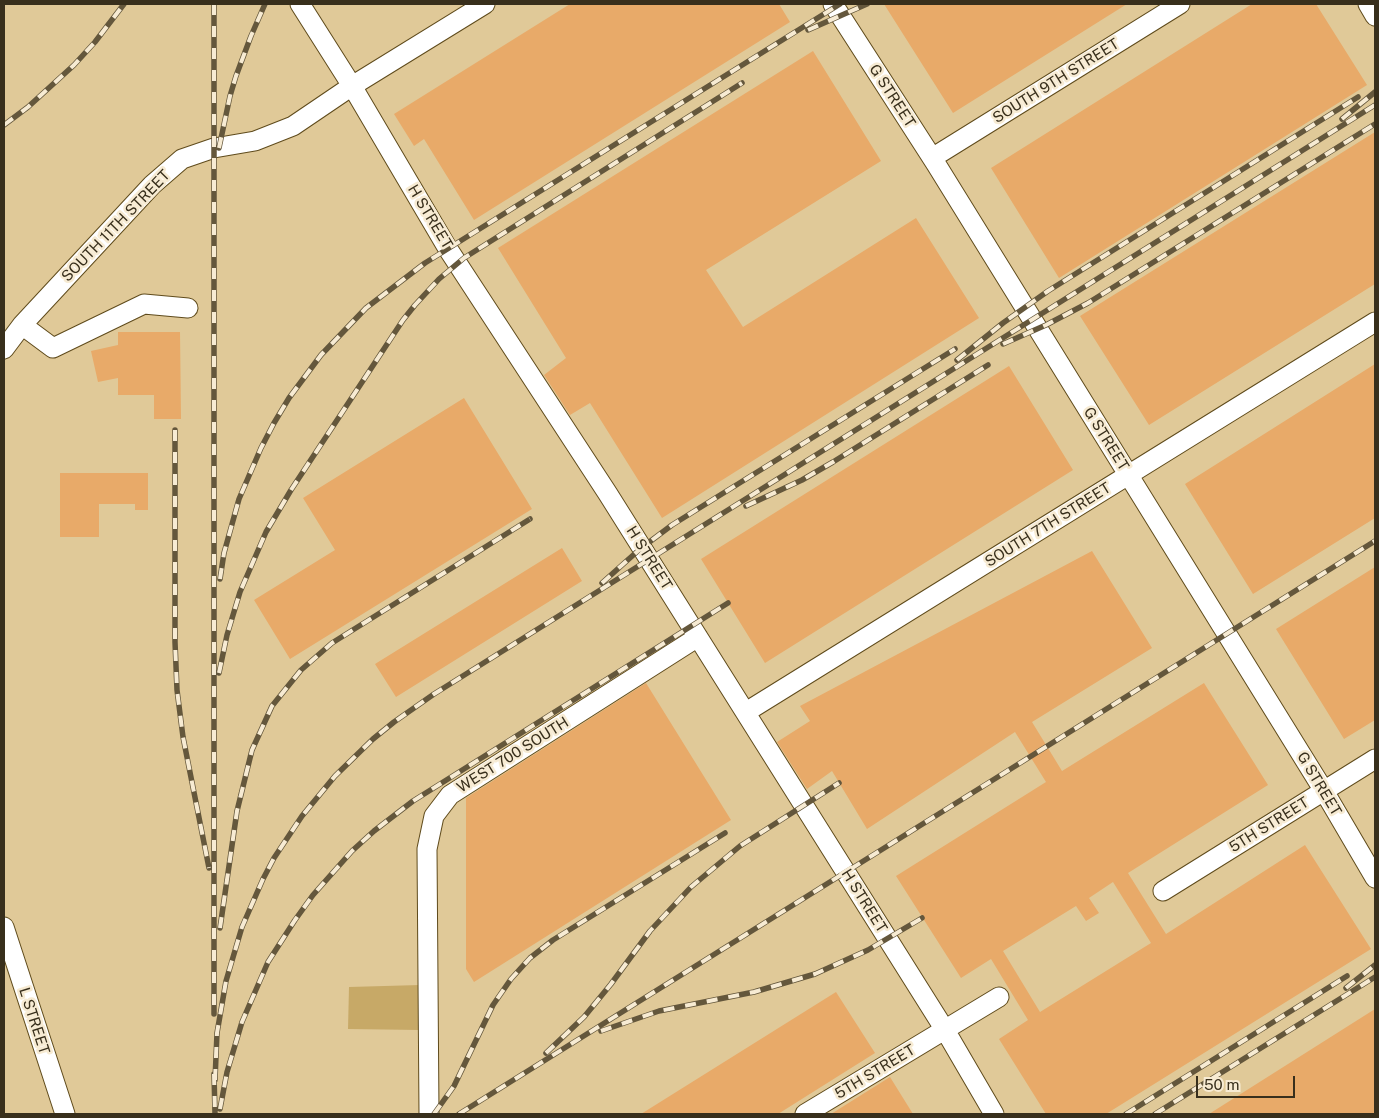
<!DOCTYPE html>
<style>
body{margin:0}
#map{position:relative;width:1379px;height:1118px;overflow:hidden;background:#e0c998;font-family:"Public Sans",sans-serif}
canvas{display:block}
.frame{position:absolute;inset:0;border:5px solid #382f1c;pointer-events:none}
.scale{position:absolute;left:1196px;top:1076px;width:99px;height:22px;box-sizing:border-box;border:2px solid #382f1c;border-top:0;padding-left:6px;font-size:15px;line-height:18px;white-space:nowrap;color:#382f1c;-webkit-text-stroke:4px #f7ebd3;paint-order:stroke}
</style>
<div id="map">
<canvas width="1379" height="1118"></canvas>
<div class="frame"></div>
<div class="scale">50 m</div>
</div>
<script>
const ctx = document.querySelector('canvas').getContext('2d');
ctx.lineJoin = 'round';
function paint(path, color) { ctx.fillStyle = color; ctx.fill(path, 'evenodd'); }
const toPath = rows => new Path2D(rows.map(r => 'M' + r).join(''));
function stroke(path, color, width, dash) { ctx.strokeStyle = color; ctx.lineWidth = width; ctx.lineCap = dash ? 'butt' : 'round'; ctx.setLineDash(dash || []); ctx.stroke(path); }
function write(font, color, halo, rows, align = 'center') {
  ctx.font = font + ' "Public Sans",sans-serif'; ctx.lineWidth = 5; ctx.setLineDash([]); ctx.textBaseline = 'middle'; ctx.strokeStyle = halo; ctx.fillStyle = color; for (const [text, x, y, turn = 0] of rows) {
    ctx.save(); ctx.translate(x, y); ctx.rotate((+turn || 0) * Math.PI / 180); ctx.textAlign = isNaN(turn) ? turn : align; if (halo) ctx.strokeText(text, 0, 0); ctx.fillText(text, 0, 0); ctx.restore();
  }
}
const green = toPath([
 [420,985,419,1030,348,1029,349,987]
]);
const building = toPath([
 [570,4,779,4,790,22,474,220,424,139,414,146,394,114],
 [884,4,1127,4,953,113],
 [1252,4,1316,4,1367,85,1059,278,991,168],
 [813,51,881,161,706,270,743,327,916,218,979,318,662,518,590,403,570,415,544,375,566,358,498,248],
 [1375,132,1375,284,1149,425,1080,316],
 [118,332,180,332,181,419,154,419,154,395,118,395,118,378,98,382,91,351,118,345],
 [1375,364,1375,518,1253,594,1185,484],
 [1009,366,1073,470,765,663,701,559],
 [464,398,532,509,290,659,254,600,335,550,303,498],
 [60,473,148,473,148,510,135,510,135,504,99,504,99,537,60,537],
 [562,548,582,581,396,697,375,664],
 [1092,551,1152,648,1032,722,1062,771,1204,683,1268,785,1128,873,1166,934,1305,845,1371,949,1106,1114,1046,1114,999,1039,1028,1020,991,959,961,978,896,876,1046,782,1015,732,867,829,832,771,807,789,777,742,810,721,800,706],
 [1113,882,1151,943,1040,1012,1003,951,1076,906,1086,921,1099,913,1089,898],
 [1375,567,1375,720,1344,739,1276,629],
 [646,683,731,820,474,982,466,969,466,798],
 [836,992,875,1053,778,1114,641,1114],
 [1375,1009,1375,1114,1209,1114],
 [890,1077,913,1114,831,1114]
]);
const minor = toPath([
 [300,4,352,86,448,249,608,494,945,1030,994,1114],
 [833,4,936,164,1324,791,1375,878],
 [1368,4,1375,16],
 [932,158,1180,4],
 [22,325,53,348,144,304,188,308],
 [4,349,22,325,152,185,182,159,214,148,255,141,293,126,352,86,485,4],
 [746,712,1375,322],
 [1163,891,1375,759],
 [4,927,65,1114],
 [429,1114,427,849,434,816,450,795,698,637],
 [805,1114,999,997]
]);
const rail = toPath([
 [214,4,214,1014],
 [808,30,867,4],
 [1342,119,1375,92],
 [4,125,28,107,74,65,95,42,124,4],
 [219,148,230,96,236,76,251,36,265,4],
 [1003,344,1046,325,1088,303,1375,124],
 [957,360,1003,323,1048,291,1358,97],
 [175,430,175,642,177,690,183,737,209,868],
 [746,506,802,480,833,462,988,365],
 [220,579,224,553,239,499,261,448,274,423,289,398,321,355,366,308,425,263,840,4],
 [602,583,640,549,672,525,955,349],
 [219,673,227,635,240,592,266,532,291,490,403,320,415,305,439,279,464,258,742,83],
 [220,928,237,811,252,750,272,706,301,670,332,643,530,519],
 [1346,988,1375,965],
 [601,1031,659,1011,754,992,815,974,868,950,922,918],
 [546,1053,584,1017,611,984,650,931,691,887,740,846,839,783],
 [214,1074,215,1114],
 [215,1080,217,1033,226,981,242,927,263,879,274,858,302,816,335,776,373,739,394,722,434,694,1375,105],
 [220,1109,227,1072,242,1022,268,962,295,920,313,895,352,851,374,831,413,801,728,603],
 [434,1114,454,1086,493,1005,511,979,530,958,553,940,725,833],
 [459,1114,1375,541],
 [1126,1114,1347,976],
 [1155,1114,1375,977]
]);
const streetNames = [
 ["SOUTH 9TH STREET",1056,81,-32],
 ["G STREET",892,96,57],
 ["H STREET",430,217,59],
 ["SOUTH 11TH STREET",116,226,-46],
 ["G STREET",1106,439,58],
 ["SOUTH 7TH STREET",1048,525,-32],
 ["H STREET",649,558,58],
 ["WEST 700 SOUTH",513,755,-32],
 ["G STREET",1319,784,59],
 ["5TH STREET",1269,825,-32],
 ["H STREET",864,901,58],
 ["L STREET",34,1021,72],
 ["5TH STREET",875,1072,-31]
];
paint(green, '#c7a967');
paint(building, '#e8aa69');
stroke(minor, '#5f4b1c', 21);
stroke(minor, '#fff', 19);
stroke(rail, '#64573c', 5.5);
stroke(rail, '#f7ebd3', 4, [11]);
write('15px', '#382f1c', '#f7ebd3', streetNames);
</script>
